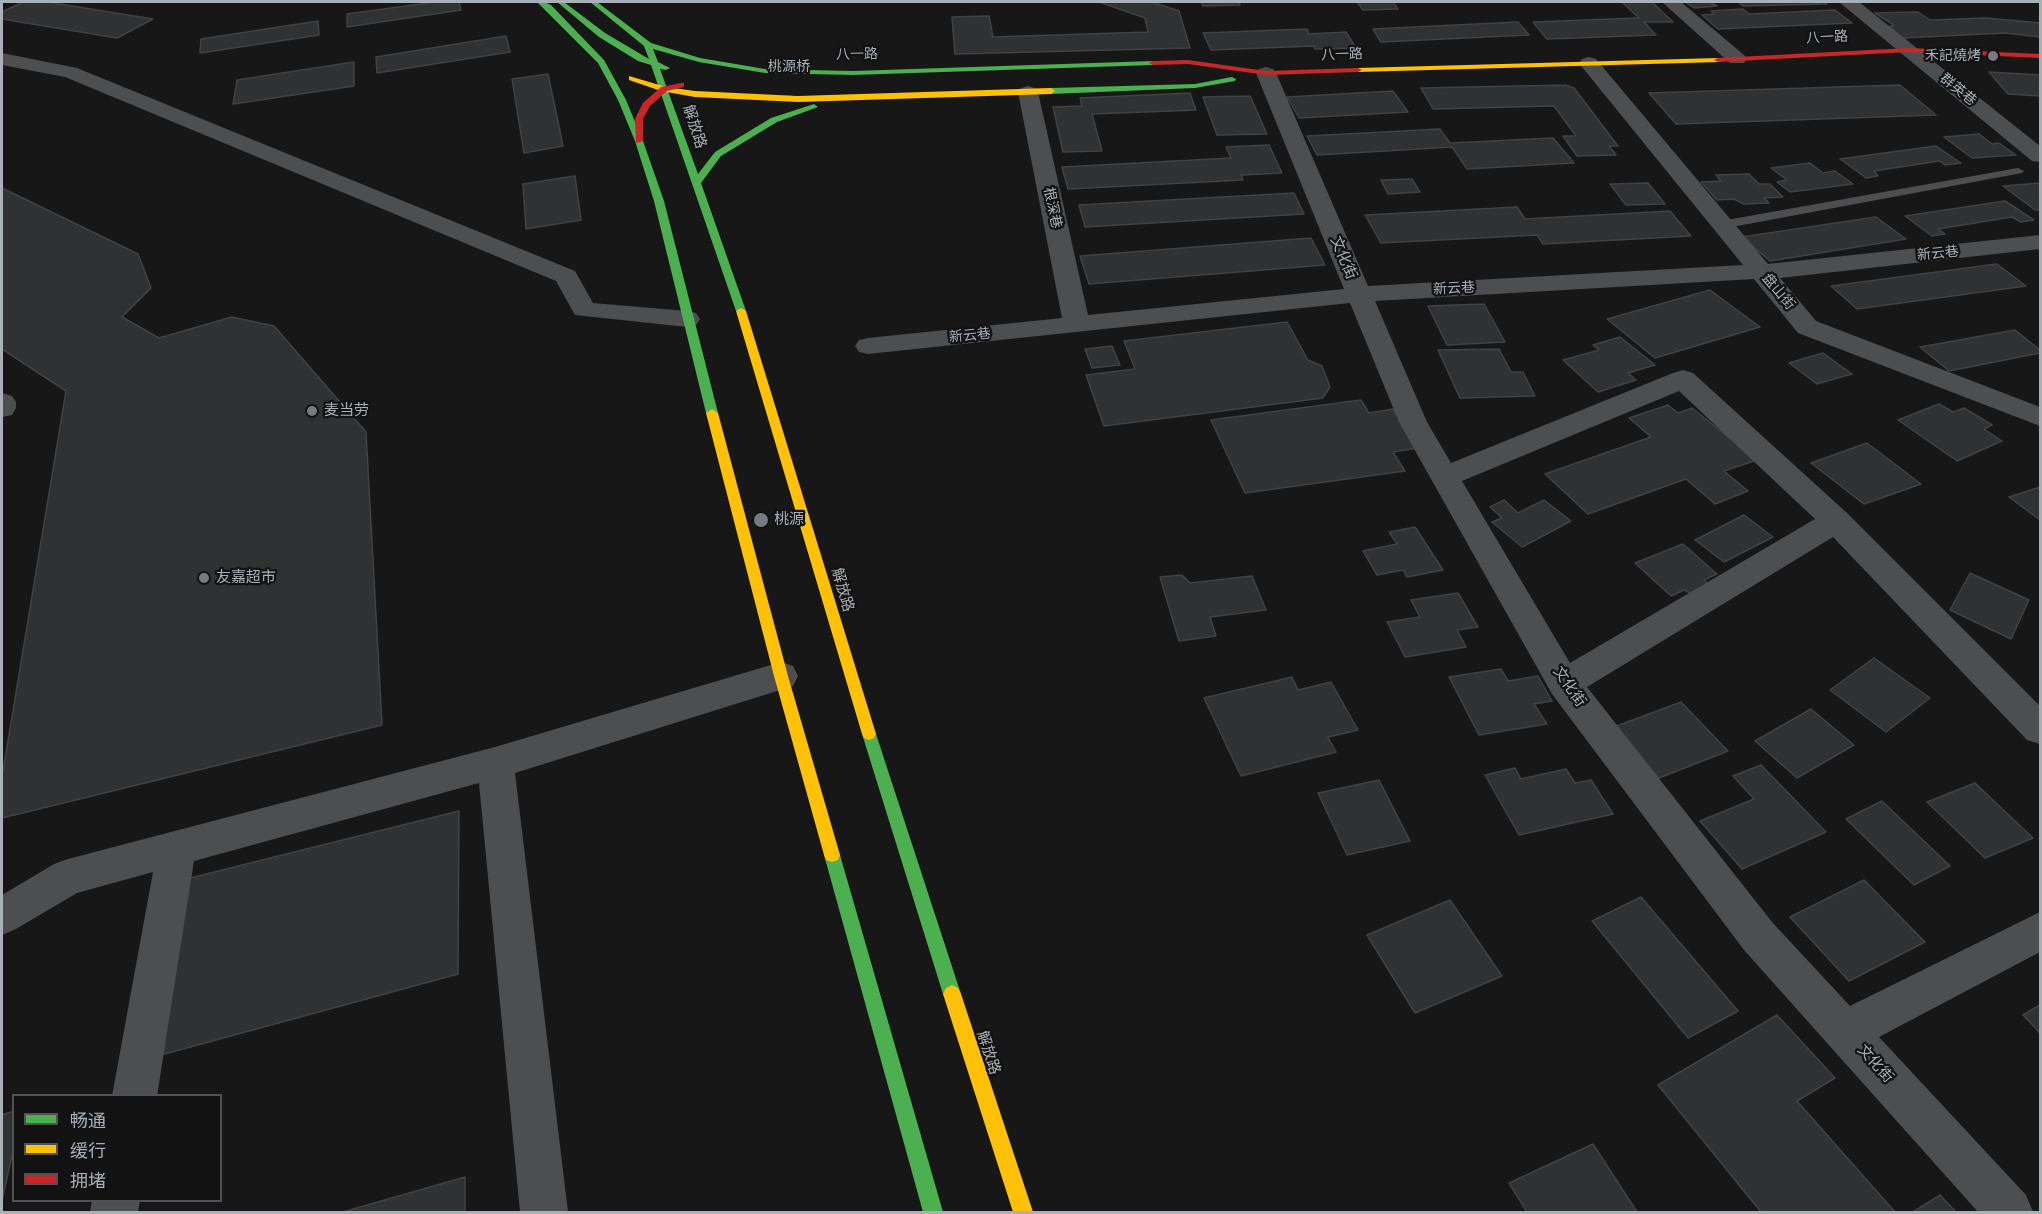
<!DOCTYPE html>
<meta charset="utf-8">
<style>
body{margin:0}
#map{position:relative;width:2042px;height:1214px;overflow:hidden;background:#171718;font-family:Signika,"Noto Sans SC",sans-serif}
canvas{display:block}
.frame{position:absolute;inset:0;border:3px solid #aab0b7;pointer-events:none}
.legend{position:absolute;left:12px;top:1094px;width:210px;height:108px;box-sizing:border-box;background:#121213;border:2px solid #4f5155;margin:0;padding:8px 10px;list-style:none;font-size:18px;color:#aab0b7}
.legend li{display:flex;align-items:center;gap:12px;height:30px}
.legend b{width:30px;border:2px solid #4f5155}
</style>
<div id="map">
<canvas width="2042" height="1214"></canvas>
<div class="frame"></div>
<ul class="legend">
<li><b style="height:8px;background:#4caf50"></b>畅通</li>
<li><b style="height:8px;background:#ffc107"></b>缓行</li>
<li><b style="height:8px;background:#c62828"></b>拥堵</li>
</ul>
</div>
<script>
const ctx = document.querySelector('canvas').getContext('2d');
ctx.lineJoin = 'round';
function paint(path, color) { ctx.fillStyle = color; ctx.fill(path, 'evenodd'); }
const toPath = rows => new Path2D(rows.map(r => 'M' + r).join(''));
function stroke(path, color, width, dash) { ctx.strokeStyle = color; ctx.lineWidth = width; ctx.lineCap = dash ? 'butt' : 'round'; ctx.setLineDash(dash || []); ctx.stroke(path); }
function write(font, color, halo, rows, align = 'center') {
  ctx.font = font + ' Signika,"Noto Sans SC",sans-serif'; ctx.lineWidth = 4.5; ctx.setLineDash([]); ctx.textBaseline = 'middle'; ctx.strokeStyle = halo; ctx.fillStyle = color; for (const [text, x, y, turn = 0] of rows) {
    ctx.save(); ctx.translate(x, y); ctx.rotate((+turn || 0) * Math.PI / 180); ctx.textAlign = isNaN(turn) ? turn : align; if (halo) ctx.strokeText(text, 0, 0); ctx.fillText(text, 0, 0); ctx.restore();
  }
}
const building = toPath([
 [23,2,47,2,153,19,117,38,2,19,2,12,23,2],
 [435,2,459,2,461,10,347,27,347,14,435,2],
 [1099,2,1152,2,1179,11,1190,48,955,54,952,17,989,16,993,37,1148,32,1145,18,1099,2],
 [1201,2,1239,2,1240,5,1203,6,1201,2],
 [1357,2,1393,2,1398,9,1363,10,1357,2],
 [1622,2,1652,2,1673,22,1644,22,1656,35,1547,39,1533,22,1639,18,1622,2],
 [1685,2,1710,2,1717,6,1694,8,1685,2],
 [1738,2,1824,2,1827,4,1743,6,1738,2],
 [1743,9,1749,14,1835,10,1852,23,1718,29,1702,15,1715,14,1711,11,1743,9],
 [1918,12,1930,20,1986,18,2040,23,2040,37,2005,33,1903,38,1888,27,1894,25,1875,13,1918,12],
 [318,21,319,35,200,53,201,39,318,21],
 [1518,22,1529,35,1381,42,1373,29,1518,22],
 [1307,29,1309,34,1346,32,1356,48,1315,49,1314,46,1211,50,1203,33,1307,29],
 [506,36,510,52,377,73,376,57,506,36],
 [354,62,354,86,233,104,237,80,354,62],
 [1989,72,2040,75,2040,96,2008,94,1989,72],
 [548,74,563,146,524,153,512,79,548,74],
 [1565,85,1574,88,1618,146,1609,146,1616,155,1577,156,1563,136,1576,136,1554,106,1433,109,1421,88,1565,85],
 [1900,85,1936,115,1676,124,1649,93,1900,85],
 [1393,91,1408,112,1299,118,1287,97,1393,91],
 [1190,93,1196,110,1092,114,1102,151,1063,152,1053,107,1082,106,1080,98,1190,93],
 [1250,96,1267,134,1217,135,1203,97,1250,96],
 [1440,129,1450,143,1553,138,1574,163,1467,169,1452,147,1317,155,1307,136,1440,129],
 [1979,134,1992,144,1999,143,2016,155,1972,158,1944,137,1979,134],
 [1269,145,1282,173,1241,175,1243,180,1068,189,1062,167,1231,158,1226,147,1269,145],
 [1936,146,1961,163,1945,165,1939,161,1874,171,1878,176,1866,178,1840,159,1936,146],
 [1810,163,1823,173,1835,171,1853,184,1790,192,1777,182,1787,180,1771,168,1810,163],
 [1749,174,1759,184,1770,184,1783,197,1764,198,1769,203,1744,204,1734,199,1717,200,1701,182,1721,181,1716,175,1749,174],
 [575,176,581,220,526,229,523,184,575,176],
 [1412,179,1420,192,1388,194,1381,180,1412,179],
 [1648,183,1665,204,1626,205,1610,184,1648,183],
 [2040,183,2040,210,2035,210,2003,186,2040,183],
 [2,188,138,254,151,288,122,317,159,338,232,317,274,326,366,432,382,725,2,818,2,777,66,391,2,349,2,188],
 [1294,193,1304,214,1085,227,1079,205,1294,193],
 [2005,201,2034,220,2021,222,2012,217,1938,229,1945,234,1932,236,1905,216,2005,201],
 [1517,207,1525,219,1670,211,1691,236,1543,244,1537,235,1381,243,1365,215,1517,207],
 [1876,217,1906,239,1770,261,1742,237,1876,217],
 [1311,238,1325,265,1089,284,1080,256,1311,238],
 [1997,264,2026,286,1857,309,1831,286,1997,264],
 [1710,290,1760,327,1655,358,1607,319,1710,290],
 [1484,304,1505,342,1447,345,1428,306,1484,304],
 [1287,322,1308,360,1322,366,1330,387,1323,398,1104,426,1086,375,1135,369,1124,341,1287,322],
 [2015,330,2040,350,2040,353,1949,371,1920,347,2015,330],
 [1620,337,1655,365,1628,373,1636,380,1598,392,1563,360,1599,350,1593,345,1620,337],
 [1112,346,1120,365,1092,368,1085,349,1112,346],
 [1499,349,1511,372,1523,372,1535,396,1460,398,1438,350,1499,349],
 [1823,353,1852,374,1817,384,1789,363,1823,353],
 [1361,400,1369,413,1393,409,1418,448,1393,452,1405,471,1245,493,1211,420,1361,400],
 [1939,404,1953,412,1964,408,1992,425,1984,429,2002,441,1957,461,1898,420,1939,404],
 [1668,405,1678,413,1692,408,1757,460,1724,471,1748,491,1715,504,1686,479,1588,514,1545,474,1651,437,1629,418,1668,405],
 [1867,443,1921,484,1864,504,1811,463,1867,443],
 [2040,487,2040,520,2009,497,2040,487],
 [1504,500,1518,513,1544,500,1571,521,1522,547,1492,522,1502,518,1490,507,1504,500],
 [1744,515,1773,537,1724,562,1695,540,1744,515],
 [1415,527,1443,570,1407,577,1403,570,1377,575,1363,551,1397,544,1389,532,1415,527],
 [1683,544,1717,574,1704,580,1711,586,1692,594,1684,590,1671,596,1635,563,1683,544],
 [1970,573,2029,600,2011,639,1950,610,1970,573],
 [1182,575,1190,583,1252,576,1266,610,1210,617,1216,636,1179,641,1160,577,1182,575],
 [1458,593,1478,627,1457,630,1466,647,1405,657,1387,622,1420,617,1411,600,1458,593],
 [1874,658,1930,698,1886,732,1830,690,1874,658],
 [1501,669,1508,681,1538,676,1552,701,1534,704,1547,724,1479,735,1449,677,1501,669],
 [1292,677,1298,690,1331,682,1358,730,1328,737,1336,752,1241,776,1204,698,1292,677],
 [1681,702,1728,751,1659,778,1614,727,1681,702],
 [1811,709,1854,745,1797,778,1755,741,1811,709],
 [1761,765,1826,832,1742,869,1700,821,1754,799,1733,776,1761,765],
 [1515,768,1521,779,1566,769,1575,783,1591,780,1613,814,1519,835,1485,775,1515,768],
 [1379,780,1410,841,1347,855,1318,793,1379,780],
 [1975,783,2033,838,1985,858,1927,802,1975,783],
 [1882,801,1950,866,1914,885,1846,819,1882,801],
 [459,811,458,974,150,1058,182,880,459,811],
 [1864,880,1925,942,1849,981,1790,917,1864,880],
 [1641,897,1738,1011,1688,1038,1592,921,1641,897],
 [1450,900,1502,976,1415,1013,1367,935,1450,900],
 [2040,1005,2040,1033,2023,1015,2040,1005],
 [1777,1015,1835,1078,1797,1101,1895,1212,1761,1212,1658,1085,1777,1015],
 [14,1111,14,1146,2,1201,2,1115,14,1111],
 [1593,1144,1637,1212,1527,1212,1509,1183,1593,1144],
 [465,1177,465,1212,343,1212,465,1177],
 [1940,1195,1956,1212,1913,1212,1940,1195]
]);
const lane = toPath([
 [2018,168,2024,171,2022,173,1721,229,1715,225,1721,221,2018,168]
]);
const street = toPath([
 [1662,2,1681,2,1744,55,1747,59,1744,63,1730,63,1662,2],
 [1839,2,1859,2,2040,146,2040,162,2032,161,1839,2],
 [2,53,77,68,575,271,593,303,687,311,696,313,700,319,696,325,687,327,575,315,556,281,65,77,2,65,2,53],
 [1589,57,1596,59,1768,264,2040,235,2040,249,1780,278,1816,321,2040,407,2040,426,1798,333,1754,279,1375,301,1427,422,1451,463,1673,373,1683,370,1693,373,1847,513,2040,706,2040,744,2027,740,1833,537,1587,687,1772,922,1850,1006,2040,912,2040,952,1879,1037,2026,1195,2033,1212,1978,1212,1744,950,1552,694,1399,422,1350,303,868,354,859,352,855,346,859,340,868,338,1062,318,1018,92,1021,88,1028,86,1035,88,1038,92,1088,315,1344,289,1256,73,1259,69,1266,67,1273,69,1276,73,1368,286,1743,265,1582,67,1579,63,1582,59,1589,57],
 [1679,391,1815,519,1570,663,1462,481,1679,391],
 [2,393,12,396,16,402,16,408,12,415,2,417,2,393],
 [781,662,793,666,798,676,793,686,515,773,568,1212,520,1212,479,783,194,861,157,1096,112,1096,153,872,77,893,16,929,2,935,2,895,54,864,68,859,495,747,781,662],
 [92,1200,140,1200,138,1212,90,1212,92,1200]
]);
const fast = toPath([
 [537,2,544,2,551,5,604,60,626,100,643,141,664,201,718,413,716,416,708,416,706,413,654,201,635,141,618,100,598,63,537,2],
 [557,2,564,2,605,33,649,59,644,46,590,2,597,2,651,43,700,58,765,69,853,71,1153,61,1157,63,1153,65,853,75,765,73,699,62,653,49,658,62,670,68,666,70,660,69,698,174,715,152,771,118,814,104,818,107,777,122,721,156,701,183,746,311,741,314,736,311,651,65,638,61,599,37,557,2],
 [1232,77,1236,79,1235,81,1195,88,1051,94,1047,91,1051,88,1195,84,1232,77],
 [869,728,874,730,876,734,961,994,958,1000,952,1003,946,1000,943,994,862,734,864,730,869,728],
 [832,848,838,850,840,855,943,1212,923,1212,824,855,826,850,832,848]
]);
const slow = toPath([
 [1718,58,1721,58,1721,62,1358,72,1354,70,1358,68,1718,58],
 [629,76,666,87,695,91,798,96,1051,88,1055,91,1051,94,798,102,695,97,661,91,629,80,629,76],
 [741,308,746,311,876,734,874,738,869,740,864,738,862,734,736,311,741,308],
 [712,409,718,413,788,676,840,855,838,860,832,862,826,860,824,855,774,676,706,413,712,409],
 [952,985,958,988,961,994,1033,1212,1013,1212,943,994,946,988,952,985]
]);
const jam = toPath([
 [1909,48,2040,54,2040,58,1909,52,1718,62,1714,60,1718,58,1909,48],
 [1188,60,1266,71,1358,68,1362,70,1358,72,1266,75,1188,64,1153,65,1149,63,1153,61,1188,60],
 [681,83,684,83,684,87,667,91,650,106,643,119,643,141,636,143,635,119,643,103,661,87,681,83]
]);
const markers = [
 [1993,56,6,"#777a7f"],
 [312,411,6,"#777a7f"],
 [761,520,8,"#777a7f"],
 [204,578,6,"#777a7f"]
];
const farStreetnames = [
 ["八一路",1827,38,-3],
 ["八一路",857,55,-1],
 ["八一路",1342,55,-2],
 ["桃源桥",789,67],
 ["群英巷",1958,90,39],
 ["根深巷",1052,208,78],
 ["新云巷",1938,254,-6],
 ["新云巷",1454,289,-3],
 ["盘山街",1778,292,50],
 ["新云巷",970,336,-6]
];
const farPoinames = [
 ["禾記燒烤",1981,56]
];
const streetNames = [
 ["解放路",694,127,72],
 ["文化街",1343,258,67],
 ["解放路",842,590,74],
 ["文化街",1569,687,55],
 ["解放路",988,1053,72],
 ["文化街",1875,1064,48]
];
const poiNames = [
 ["麦当劳",324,411],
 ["桃源",774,520],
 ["友嘉超市",216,578]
];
paint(building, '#303132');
stroke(building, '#404244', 1.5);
paint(lane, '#4c4e50');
paint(street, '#4c4e50');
paint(fast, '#4caf50');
paint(slow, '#ffc107');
paint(jam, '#c62828');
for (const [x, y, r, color] of markers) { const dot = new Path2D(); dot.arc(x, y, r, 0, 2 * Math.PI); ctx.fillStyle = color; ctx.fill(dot); stroke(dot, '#121213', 2); }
write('14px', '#aab0b7', '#121213', farStreetnames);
write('14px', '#aab0b7', '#121213', farPoinames, 'right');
write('15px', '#aab0b7', '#121213', streetNames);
write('15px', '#aab0b7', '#121213', poiNames, 'left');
</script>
